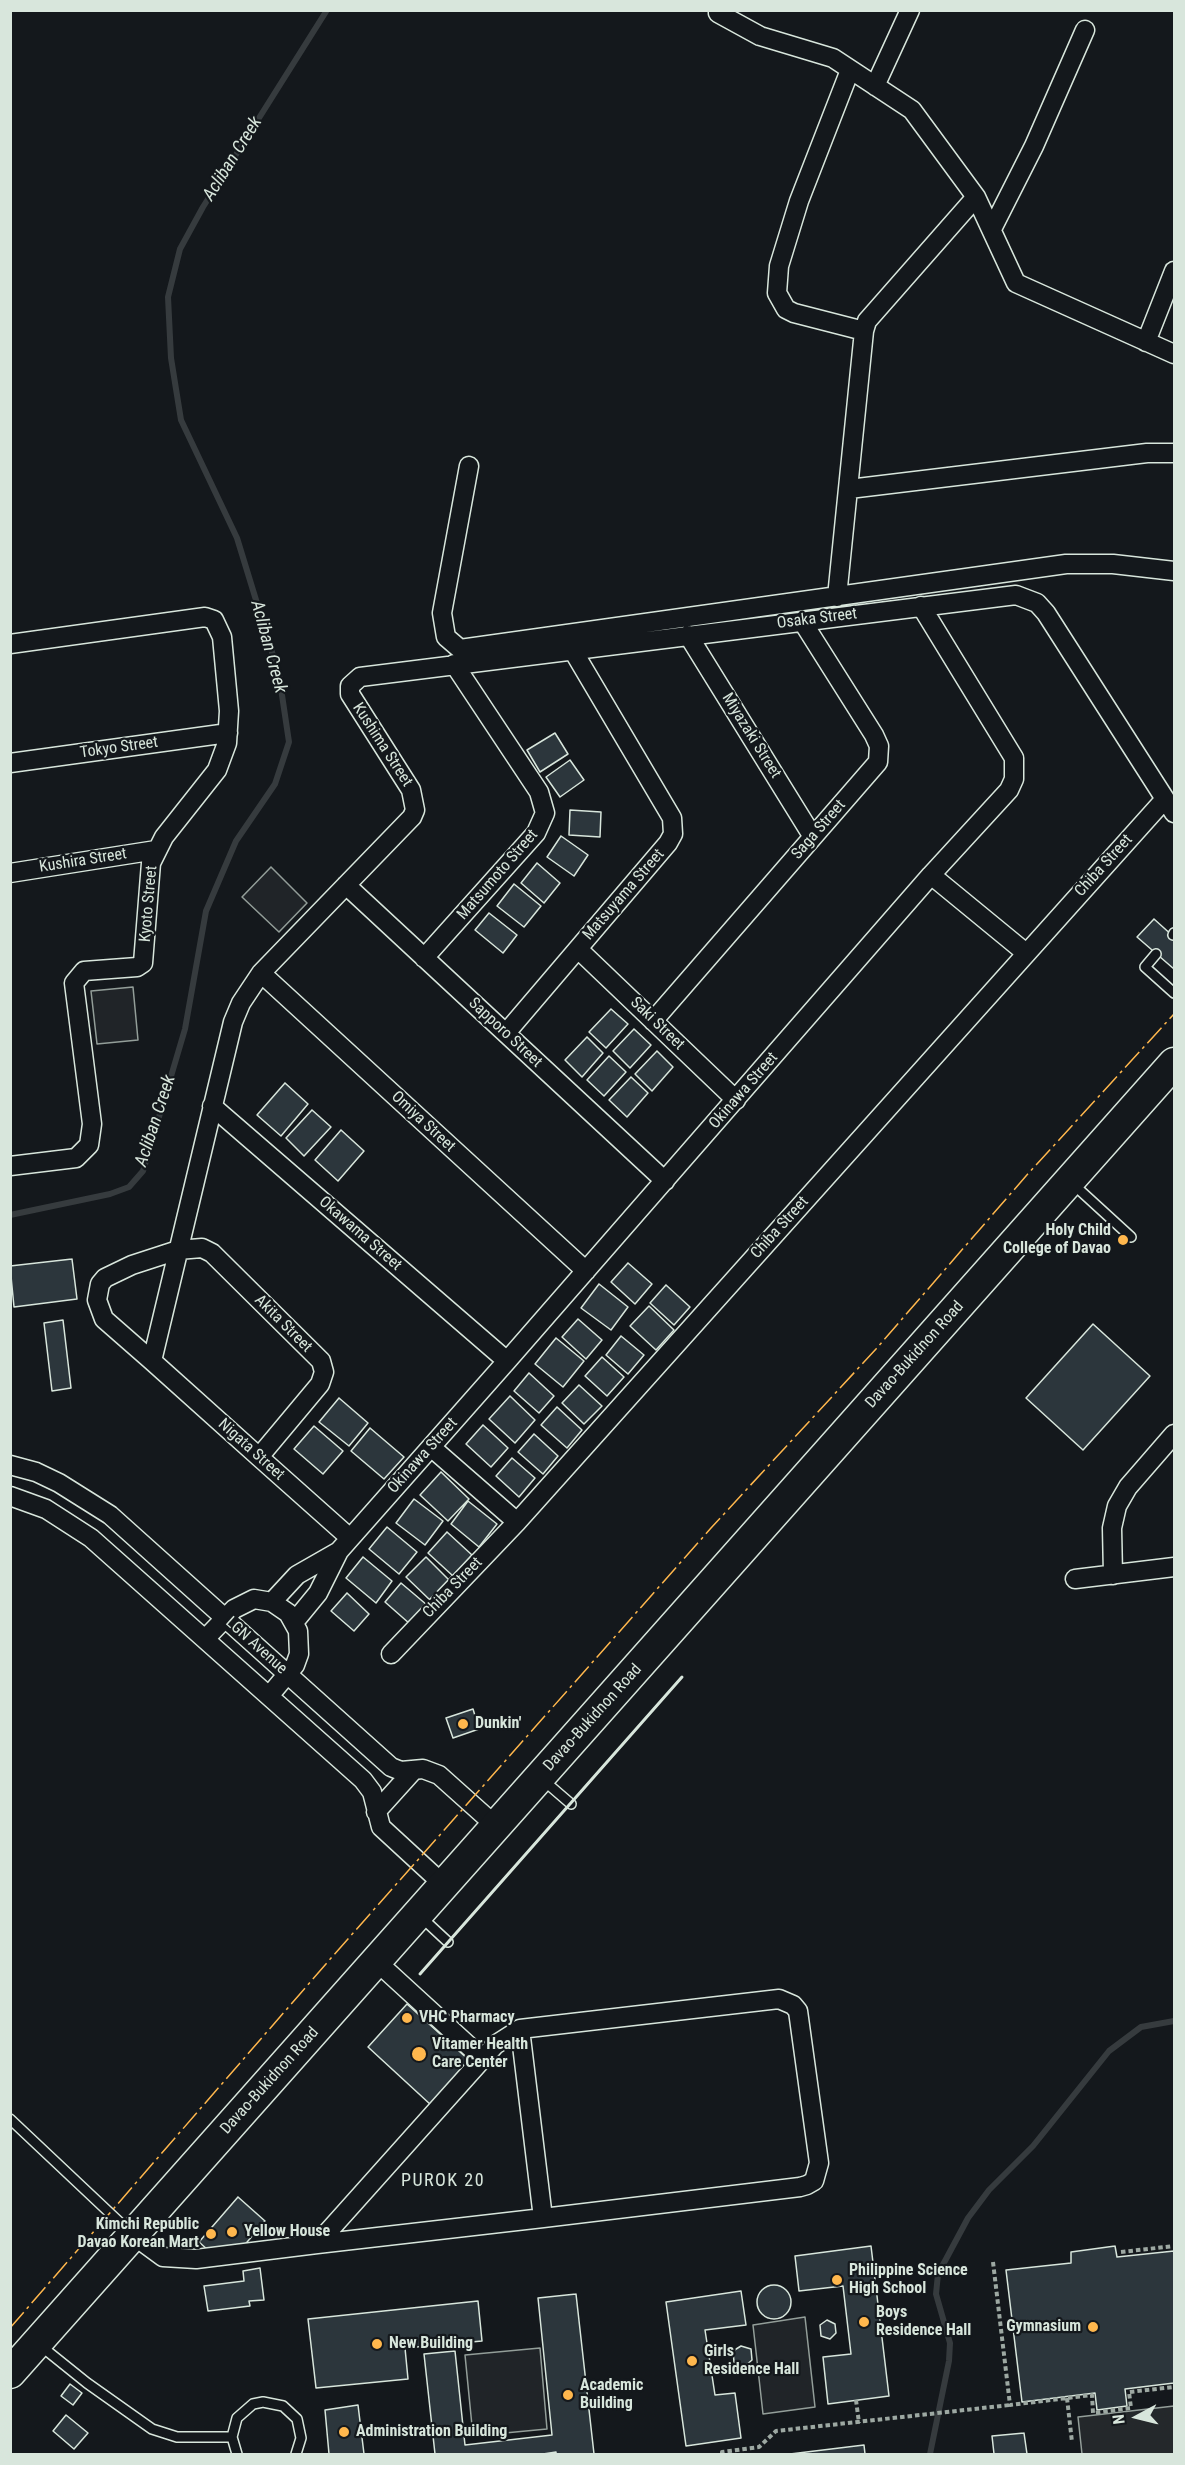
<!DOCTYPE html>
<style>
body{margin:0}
#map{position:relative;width:1185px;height:2465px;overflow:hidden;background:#14181c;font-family:"Roboto Condensed",sans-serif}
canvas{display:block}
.frame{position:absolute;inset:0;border:12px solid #d8e6dc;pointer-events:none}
.north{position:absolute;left:1107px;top:2387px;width:60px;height:60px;-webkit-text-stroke:4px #14181c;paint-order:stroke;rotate:263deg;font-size:16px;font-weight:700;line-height:24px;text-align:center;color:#d8e6dc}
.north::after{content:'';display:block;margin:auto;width:21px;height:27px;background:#d8e6dc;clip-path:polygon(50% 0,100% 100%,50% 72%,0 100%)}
</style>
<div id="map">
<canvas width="1185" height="2465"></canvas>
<div class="frame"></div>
<div class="north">N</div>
</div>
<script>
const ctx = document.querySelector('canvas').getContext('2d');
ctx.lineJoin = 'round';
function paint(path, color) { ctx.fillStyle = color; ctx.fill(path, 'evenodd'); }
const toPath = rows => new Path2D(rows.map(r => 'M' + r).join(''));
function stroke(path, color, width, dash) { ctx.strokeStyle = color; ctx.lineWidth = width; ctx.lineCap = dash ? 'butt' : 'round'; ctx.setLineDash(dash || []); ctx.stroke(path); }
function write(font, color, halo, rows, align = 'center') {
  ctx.font = font + ' "Roboto Condensed",sans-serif'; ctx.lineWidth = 4.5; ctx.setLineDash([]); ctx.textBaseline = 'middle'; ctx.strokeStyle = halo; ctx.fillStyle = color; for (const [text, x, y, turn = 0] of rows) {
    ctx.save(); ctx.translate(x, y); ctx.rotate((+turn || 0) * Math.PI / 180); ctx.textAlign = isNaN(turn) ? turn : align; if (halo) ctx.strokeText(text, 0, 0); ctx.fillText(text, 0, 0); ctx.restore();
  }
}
const green = toPath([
 [271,867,307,903,279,932,242,897,271,867],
 [133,987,138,1040,97,1044,91,991,133,987],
 [805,2317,815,2407,763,2414,753,2325,805,2317],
 [540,2348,547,2429,473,2436,465,2355,540,2348]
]);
const parking = toPath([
 [1174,2406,1174,2454,1082,2454,1078,2417,1174,2406]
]);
const stream = toPath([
 [10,1215,110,1194,129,1187,143,1171,185,1029,206,911,236,841,275,784,289,742,279,675,237,538,181,420,171,358,168,297,180,249,203,207,327,10],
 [930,2454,949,2361,950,2343,936,2294,938,2274,968,2218,989,2190,1033,2146,1109,2051,1141,2027,1174,2021]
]);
const building = toPath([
 [555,733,568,754,540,772,527,750,555,733],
 [570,760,584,780,560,797,546,777,570,760],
 [570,810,601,812,600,837,569,835,570,810],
 [561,836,588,855,574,876,547,857,561,836],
 [537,863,560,883,544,903,521,883,537,863],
 [514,884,541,906,524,927,497,906,514,884],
 [489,913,517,935,503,953,475,930,489,913],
 [1154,919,1174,937,1174,969,1137,937,1154,919],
 [611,1009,628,1024,606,1048,589,1032,611,1009],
 [634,1029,651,1045,630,1068,613,1051,634,1029],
 [587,1037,603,1053,582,1077,565,1060,587,1037],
 [657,1051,673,1067,652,1091,635,1074,657,1051],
 [609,1056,626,1072,604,1096,587,1080,609,1056],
 [631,1077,648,1093,627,1117,609,1100,631,1077],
 [285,1083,308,1104,281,1136,257,1115,285,1083],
 [312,1110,331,1127,304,1156,286,1138,312,1110],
 [341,1130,364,1151,338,1181,315,1160,341,1130],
 [72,1259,77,1299,14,1307,10,1266,72,1259],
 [628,1263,652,1284,635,1304,611,1282,628,1263],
 [599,1284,628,1307,611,1330,581,1308,599,1284],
 [666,1285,690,1307,674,1325,650,1303,666,1285],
 [649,1306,674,1330,656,1350,630,1326,649,1306],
 [578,1319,602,1340,586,1359,562,1337,578,1319],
 [63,1320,71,1388,52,1391,44,1323,63,1320],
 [1093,1324,1150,1376,1083,1450,1026,1398,1093,1324],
 [621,1336,644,1355,628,1374,606,1355,621,1336],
 [556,1338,584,1361,563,1387,535,1364,556,1338],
 [602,1357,624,1377,607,1396,585,1376,602,1357],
 [529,1373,554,1396,539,1413,514,1391,529,1373],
 [579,1385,602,1406,584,1424,562,1403,579,1385],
 [510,1396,535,1420,515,1443,489,1419,510,1396],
 [339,1398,368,1423,349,1446,319,1422,339,1398],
 [557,1407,582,1430,567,1448,541,1425,557,1407],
 [483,1425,508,1448,491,1467,466,1444,483,1425],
 [314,1426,343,1451,323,1474,294,1449,314,1426],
 [370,1428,404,1457,384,1479,351,1451,370,1428],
 [534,1434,558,1456,543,1474,518,1452,534,1434],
 [512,1458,535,1478,519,1497,496,1476,512,1458],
 [441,1472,469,1499,448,1521,420,1495,441,1472],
 [414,1499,443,1521,425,1545,396,1523,414,1499],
 [468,1501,497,1524,479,1547,451,1524,468,1501],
 [387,1527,417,1552,399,1574,369,1549,387,1527],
 [447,1532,472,1555,453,1576,428,1553,447,1532],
 [363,1557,392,1581,376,1603,346,1578,363,1557],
 [426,1557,450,1581,431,1601,406,1577,426,1557],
 [401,1583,427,1605,410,1624,385,1602,401,1583],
 [347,1593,369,1614,354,1631,331,1611,347,1593],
 [473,1709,479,1729,453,1738,446,1718,473,1709],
 [407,2004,470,2061,431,2105,368,2047,407,2004],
 [238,2197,265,2221,242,2248,209,2251,199,2242,238,2197],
 [871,2246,889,2396,828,2404,823,2357,851,2354,843,2286,799,2291,795,2256,871,2246],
 [1115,2246,1117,2257,1174,2251,1174,2383,1125,2389,1127,2406,1097,2410,1095,2393,1022,2402,1006,2270,1071,2263,1071,2252,1115,2246],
 [260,2268,264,2300,249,2301,250,2306,208,2311,204,2286,244,2281,243,2271,260,2268],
 '757 2302a17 17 0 1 1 34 0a17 17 0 1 1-34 0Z',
 [741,2291,746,2325,705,2330,715,2395,735,2393,741,2438,686,2446,666,2302,741,2291],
 [576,2294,594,2454,556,2454,556,2452,543,2454,435,2454,424,2354,455,2351,465,2445,552,2435,538,2298,576,2294],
 [478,2301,482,2341,405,2348,408,2379,316,2388,308,2319,478,2301],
 [827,2320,835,2324,836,2333,830,2339,821,2336,820,2325,827,2320],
 [741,2346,751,2349,752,2360,744,2367,734,2362,733,2351,741,2346],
 [70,2384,82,2393,73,2405,61,2396,70,2384],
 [358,2405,364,2454,329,2454,325,2410,358,2405],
 [66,2415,88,2433,74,2449,53,2431,66,2415],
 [1024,2433,1027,2454,994,2454,992,2436,1024,2433],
 [864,2445,865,2454,790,2454,864,2445]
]);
const path = toPath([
 [1121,2252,1174,2246],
 [993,2262,1010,2405,1092,2395,1093,2413,1131,2408,1129,2392,1174,2387],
 [1067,2398,1072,2442],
 [856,2400,859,2423],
 [551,2453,551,2454],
 [722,2454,722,2452,759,2447,776,2431,1010,2405]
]);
const service = toPath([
 [1173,935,1174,933],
 [1156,954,1145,967,1174,993],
 [1073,1184,1131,1237],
 [542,1779,571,1804],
 [420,1916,448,1942],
 [10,2119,131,2233],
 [41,2346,87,2383,152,2429,177,2437,232,2437],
 [237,2454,232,2437,237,2418,253,2404,263,2402,283,2406,297,2419,301,2438,296,2454]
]);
const minor = toPath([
 [719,10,718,13,760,36,833,58,912,110,976,197,1016,283,1174,354],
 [850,70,799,201,779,266,777,293,786,309,794,313,864,331],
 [875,86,910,10],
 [992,229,1034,146,1085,30],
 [1146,342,1174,271],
 [469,466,442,613,446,637,460,649,1066,564,1113,564,1174,571],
 [849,489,1147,453,1174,453],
 [837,597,864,331,867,321,976,197],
 [688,635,813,837],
 [10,644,205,617,214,620,222,637,229,711,227,743,217,770,164,837,151,863,143,963,137,967,84,971,74,983,92,1124,89,1145,76,1158,10,1166],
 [10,763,228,733],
 [10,873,156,850],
 [931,875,1026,953],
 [346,885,665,1181],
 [578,949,736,1100],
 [424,958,536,833,545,813,539,792,454,664],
 [261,973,586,1271],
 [653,1021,878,762,879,746,874,735,802,621],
 [506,1033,668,843,673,834,672,818,572,649],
 [212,1106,507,1361],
 [152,1361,233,1022,241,1003,261,973,412,817,415,810,411,790,350,694,350,686,360,677,1016,595,1037,603,1046,613,1174,813],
 [431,1447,517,1522],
 [259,1457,320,1384,324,1372,321,1361,212,1253,202,1248,178,1250,132,1265,105,1278,100,1284,97,1300,104,1319,152,1361,259,1457,350,1538],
 [10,1465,36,1472,59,1483,110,1515,391,1767,401,1771,423,1769,439,1775,496,1826],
 [10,1496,46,1509,91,1538,363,1780,372,1792,381,1827,444,1885],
 [1113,1575,1112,1528,1117,1506,1128,1487,1174,1434],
 [1075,1579,1174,1567],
 [272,1602,297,1575,339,1551],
 [295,1621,318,1593,339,1551,507,1361,931,875,1009,790,1014,779,1014,758,921,606],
 [205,1639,234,1609,254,1599,272,1602,288,1613,298,1631,299,1654,295,1665,269,1696],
 [391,1654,517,1522,1165,799],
 [376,1812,413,1771],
 [376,1961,482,2058],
 [520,2029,543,2218],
 [133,2235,163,2257,196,2259,317,2244,543,2218,800,2187,807,2185,814,2181,819,2163,798,2011,793,2005,779,1999,520,2029,495,2045,317,2244]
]);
const trunk = toPath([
 [10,2373,1174,1063]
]);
const wall = toPath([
 [420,1974,682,1677]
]);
const power = toPath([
 [10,2328,332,1957,711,1528,876,1349,1026,1176,1174,1014]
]);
const markers = [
 [1123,1240,6,"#ffb74d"],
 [463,1724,6,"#ffb74d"],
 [407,2018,6,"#ffb74d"],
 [419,2054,8,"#ffb74d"],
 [232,2232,6,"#ffb74d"],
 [211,2234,6,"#ffb74d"],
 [837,2280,6,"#ffb74d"],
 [864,2322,6,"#ffb74d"],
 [1093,2327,6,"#ffb74d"],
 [377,2344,6,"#ffb74d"],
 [692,2361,6,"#ffb74d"],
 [568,2395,6,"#ffb74d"],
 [344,2432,6,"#ffb74d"]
];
const streetNames = [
 ["Osaka Street",817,619,-7],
 ["Miyazaki Street",751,736,58],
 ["Kushima Street",382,745,57],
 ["Tokyo Street",119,748,-8],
 ["Saga Street",819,830,-49],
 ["Kushira Street",83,861,-9],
 ["Chiba Street",1104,866,-48],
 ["Matsumoto Street",498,875,-49],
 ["Matsuyama Street",624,895,-49],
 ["Kyoto Street",149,904,-85],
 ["Saki Street",657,1024,44],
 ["Sapporo Street",505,1033,43],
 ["Okinawa Street",744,1091,-49],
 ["Omiya Street",423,1122,43],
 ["Chiba Street",780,1228,-48],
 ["Okawama Street",360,1234,41],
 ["Akita Street",283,1324,45],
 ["Davao-Bukidnon Road",915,1355,-48],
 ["Nigata Street",251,1450,42],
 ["Okinawa Street",423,1456,-48],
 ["Chiba Street",453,1588,-46],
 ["LGN Avenue",256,1646,42],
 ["Davao-Bukidnon Road",593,1718,-48],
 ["Davao-Bukidnon Road",270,2081,-48]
];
const poiNames = [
 ["Holy Child",1111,1231,"right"],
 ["College of Davao",1111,1249,"right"],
 ["Dunkin'",475,1724],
 ["VHC Pharmacy",419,2018],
 ["Vitamer Health",432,2045],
 ["Care Center",432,2063],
 ["Kimchi Republic",199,2225,"right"],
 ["Davao Korean Mart",199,2243,"right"],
 ["Yellow House",244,2232],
 ["Philippine Science",849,2271],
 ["High School",849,2289],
 ["Boys",876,2313],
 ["Residence Hall",876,2331],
 ["Gymnasium",1081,2327,"right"],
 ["New Building",389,2344],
 ["Girls",704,2352],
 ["Residence Hall",704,2370],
 ["Academic",580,2386],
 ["Building",580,2404],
 ["Administration Building",356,2432]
];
const waterNames = [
 ["Acliban Creek",233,159,-58],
 ["Acliban Creek",268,647,75],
 ["Acliban Creek",156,1121,-72]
];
const neighbourhoodNames = [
 ["PUROK 20",443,2181]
];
paint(green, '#202428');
stroke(green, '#939e99', 1.5);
paint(parking, '#24282b');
stroke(parking, '#939e99', 1.5);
stroke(stream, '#363b3e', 6);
paint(building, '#2c363c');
stroke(building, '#d8e6dc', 1.5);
stroke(service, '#d8e6dc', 12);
stroke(minor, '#d8e6dc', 21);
stroke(trunk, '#d8e6dc', 33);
stroke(path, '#9da8a2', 4, [4.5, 3]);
stroke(service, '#14181c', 9);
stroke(minor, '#14181c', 18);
stroke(trunk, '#14181c', 30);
stroke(wall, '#d8e6dc', 3);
stroke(power, '#ffb74d', 1.5, [21, 4.5, 3, 4.5]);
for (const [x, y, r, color] of markers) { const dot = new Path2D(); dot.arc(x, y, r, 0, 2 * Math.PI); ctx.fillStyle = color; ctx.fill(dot); stroke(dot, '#14181c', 2); }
write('16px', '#d8e6dc', '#14181c', streetNames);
write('bold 16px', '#d8e6dc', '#14181c', poiNames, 'left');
write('italic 18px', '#d8e6dc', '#14181c', waterNames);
ctx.letterSpacing = '1.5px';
write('18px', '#d8e6dc', '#14181c', neighbourhoodNames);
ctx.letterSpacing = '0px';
</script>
